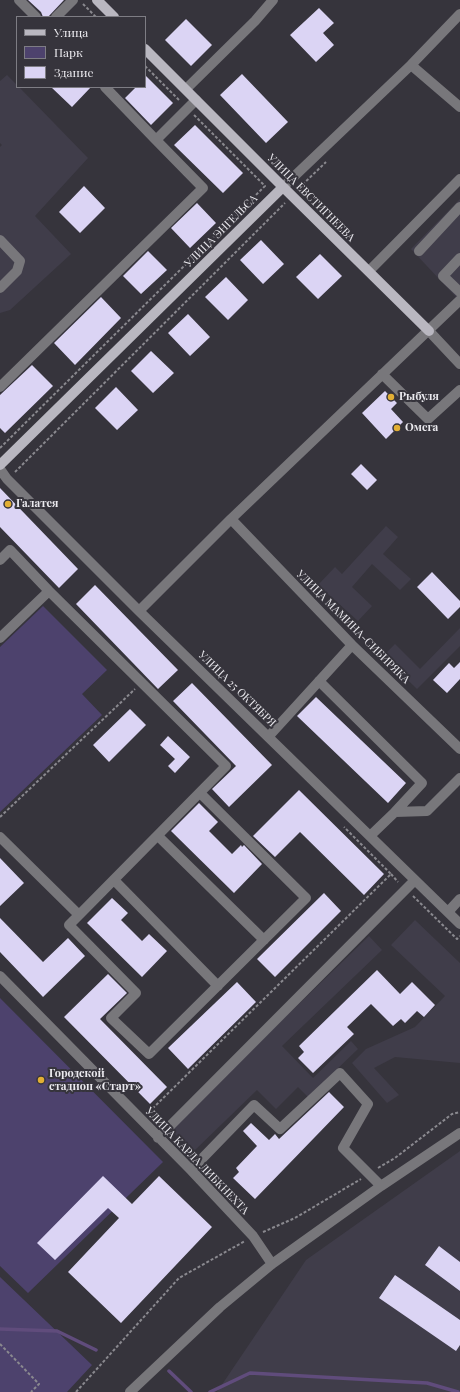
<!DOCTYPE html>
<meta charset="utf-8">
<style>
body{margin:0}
#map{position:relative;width:460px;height:1392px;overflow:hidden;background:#36343c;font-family:"Playfair Display",serif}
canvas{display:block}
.legend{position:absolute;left:16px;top:16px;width:130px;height:72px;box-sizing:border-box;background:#36343c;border:1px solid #7e7d84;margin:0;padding:5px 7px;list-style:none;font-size:12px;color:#ebeaef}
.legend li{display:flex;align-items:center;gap:8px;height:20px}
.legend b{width:20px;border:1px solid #7e7d84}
</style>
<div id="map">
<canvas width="460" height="1392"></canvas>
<ul class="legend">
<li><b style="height:5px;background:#b9b7c0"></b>Улица</li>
<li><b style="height:11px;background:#4d426d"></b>Парк</li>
<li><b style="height:11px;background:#dbd4f4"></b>Здание</li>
</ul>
</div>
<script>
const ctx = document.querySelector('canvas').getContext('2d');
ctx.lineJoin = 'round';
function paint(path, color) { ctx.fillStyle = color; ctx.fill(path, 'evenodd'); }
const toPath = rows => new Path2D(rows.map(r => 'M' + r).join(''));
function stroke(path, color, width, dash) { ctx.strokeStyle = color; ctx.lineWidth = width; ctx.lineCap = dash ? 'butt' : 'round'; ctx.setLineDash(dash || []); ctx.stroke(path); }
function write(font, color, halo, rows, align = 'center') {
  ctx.font = font + ' "Playfair Display",serif'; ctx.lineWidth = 4; ctx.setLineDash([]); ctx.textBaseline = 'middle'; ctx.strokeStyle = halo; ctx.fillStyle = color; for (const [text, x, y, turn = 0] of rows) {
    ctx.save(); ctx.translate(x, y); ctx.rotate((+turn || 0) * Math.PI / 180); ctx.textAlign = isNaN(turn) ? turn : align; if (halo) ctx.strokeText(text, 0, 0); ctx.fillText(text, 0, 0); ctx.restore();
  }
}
const built = toPath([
 [7,75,17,85,17,87,19,87,88,158,35,216,71,254,10,310,0,313,0,147,2,145,0,143,0,81],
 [460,199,460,292,456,297,411,249],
 [386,526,398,537,383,554,411,579,400,590,372,564,352,587,372,606,358,621,318,585,335,567,342,574],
 [460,628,460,646,417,689,383,656,395,644,420,669],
 [415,920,460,963,460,1063,395,1057,374,1068,399,1095,387,1103,352,1063,366,1049,415,1027,445,996,391,945],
 [369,936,382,950,282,1046,313,1078,351,1041,358,1049,308,1097,298,1087,276,1109,257,1090,193,1152,170,1129],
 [460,1151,460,1392,217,1392,306,1260]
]);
const green = toPath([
 [43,606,107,670,82,694,102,715,0,812,0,647],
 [0,998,163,1162,28,1293,0,1266],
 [0,1277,92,1365,67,1392,0,1392]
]);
const stream = toPath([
 [0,1329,57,1331,96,1350],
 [169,1371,191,1392],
 [210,1392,250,1373,427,1383,458,1392]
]);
const building = toPath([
 [28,0,64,0,48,17,43,17,41,12],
 [319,8,334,23,323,33,334,45,316,62,290,35],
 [186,19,212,45,191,66,165,40],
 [242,74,288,122,266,143,220,95],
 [145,75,173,103,151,125,125,98,136,87,145,87],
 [51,87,91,87,72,107],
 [195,125,243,173,223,193,174,145],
 [84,186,105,208,80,233,59,212],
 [197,203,216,223,190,248,171,228],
 [261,240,284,264,263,284,240,260],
 [148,251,167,270,141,294,123,276],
 [320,254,342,276,318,299,296,277],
 [226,277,248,300,228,320,205,297],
 [101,297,121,318,75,365,54,343],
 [188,314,210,337,190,356,168,333],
 [151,351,174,373,153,393,131,371],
 [32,365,53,386,5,433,0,428,0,395],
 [116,387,138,410,117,430,95,408],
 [385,391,397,403,391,409,403,422,386,439,362,413],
 [361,464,377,480,367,490,351,474],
 [0,488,78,569,59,588,0,527],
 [432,572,460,601,460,607,448,619,417,587],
 [95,585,178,670,158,689,76,604],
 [460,662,460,679,447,693,433,680,449,663,454,668],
 [192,683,272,765,229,807,212,789,236,766,173,701],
 [316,697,406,783,388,803,297,716],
 [130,709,146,725,109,762,93,745],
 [168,736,190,757,175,773,168,766,175,759,160,745],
 [299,790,384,874,364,895,300,832,275,857,253,836],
 [199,803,218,822,209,831,232,854,241,845,242,847,244,845,262,864,234,893,171,831],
 [0,858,24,883,0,906],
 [324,893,341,911,275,977,257,959],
 [112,898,128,913,121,920,142,941,149,934,167,951,142,977,87,923],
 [0,918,43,962,68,938,85,956,43,997,0,952],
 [377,970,400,994,412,982,435,1005,424,1017,417,1011,405,1023,401,1019,393,1026,371,1004,347,1027,354,1034,313,1073,298,1058,304,1052,299,1046],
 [108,974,127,993,100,1019,167,1087,150,1104,64,1017],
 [237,982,256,1002,188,1069,168,1048],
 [329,1092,344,1107,255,1199,233,1178,239,1172,236,1168,257,1146,243,1131,251,1123,269,1140,275,1134,279,1139],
 [103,1176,132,1204,159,1176,212,1227,121,1323,68,1272,119,1218,108,1208,55,1260,37,1243],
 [439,1246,460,1262,460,1291,425,1265],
 [395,1275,460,1320,460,1345,456,1351,379,1298]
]);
const path = toPath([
 [83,4,96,17],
 [145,66,180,101],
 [299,188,326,162],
 [0,448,265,186,194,115],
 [15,472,285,203],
 [0,817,135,689],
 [391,874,398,882],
 [413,896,457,939,460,936],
 [149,1112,391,874,344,827],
 [378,1168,395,1158,452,1114,460,1112],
 [263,1232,295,1218,361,1179],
 [0,1344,39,1384,31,1392],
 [76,1392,179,1278,245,1241]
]);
const minor = toPath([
 [19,0,36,17],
 [56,17,73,0],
 [411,65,460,107],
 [105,87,156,140,196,100],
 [186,89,255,21,273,0],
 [283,187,411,65,460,14],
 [0,240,20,261,17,271,0,288],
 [419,251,460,207],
 [460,258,443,276,460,292],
 [369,271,460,179],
 [429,331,460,364],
 [382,374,428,419,460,390],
 [0,387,203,188,156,140],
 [0,469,7,479,139,611,460,924],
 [231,519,352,645,460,749],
 [0,560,10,550,49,591,226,766,79,915,0,837],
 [139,611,231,519,460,300],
 [0,638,49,591],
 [319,681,422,783,395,812],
 [269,736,352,645],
 [158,836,264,940],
 [370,836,395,812,427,811,460,778],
 [114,880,218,986],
 [448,912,460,899],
 [79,915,69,925,136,993,111,1018,149,1054,306,898,200,793],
 [0,976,191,1170,253,1236,272,1264],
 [158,1138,415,880],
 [191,1170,254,1105,280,1129,340,1073,368,1104,343,1148,381,1186],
 [130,1392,220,1307,272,1264,381,1186,460,1133]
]);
const major = toPath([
 [97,0,114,17],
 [145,49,283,187,429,331],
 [0,465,283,187]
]);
const markers = [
 [391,397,4,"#e2af34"],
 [397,428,4,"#e2af34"],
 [8,504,4,"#e2af34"],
 [41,1080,4,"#e2af34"]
];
const streetNames = [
 ["УЛИЦА ЕВСТИГНЕЕВА",311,198,45],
 ["УЛИЦА ЭНГЕЛЬСА",221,231,-45],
 ["УЛИЦА МАМИНА-СИБИРЯКА",353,627,45],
 ["УЛИЦА 25 ОКТЯБРЯ",237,689,44],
 ["УЛИЦА КАРЛА ЛИБКНЕХТА",197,1161,46]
];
const poiNames = [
 ["Рыбуля",399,397],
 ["Омега",405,428],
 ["Галатея",16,504],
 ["Городской",49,1074],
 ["стадион «Старт»",49,1087]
];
paint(built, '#403d4a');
paint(green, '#4d426d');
stroke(stream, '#604c7c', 3.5);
paint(building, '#dbd4f4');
stroke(path, '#8a898f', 2, [3, 2]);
stroke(minor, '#78777b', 10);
stroke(major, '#b9b7c0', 10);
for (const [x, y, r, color] of markers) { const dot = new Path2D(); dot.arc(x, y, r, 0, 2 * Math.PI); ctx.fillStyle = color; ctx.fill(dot); stroke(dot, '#36343c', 1.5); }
write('11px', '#ebeaef', '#36343c', streetNames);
write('bold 11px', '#ebeaef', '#36343c', poiNames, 'left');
</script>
